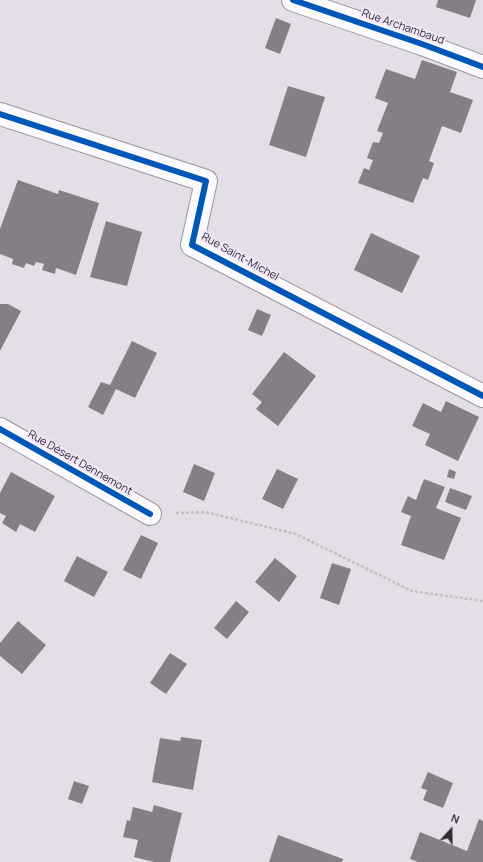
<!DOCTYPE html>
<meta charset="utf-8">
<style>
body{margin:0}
#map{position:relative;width:483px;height:862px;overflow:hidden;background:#e4dee8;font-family:Manrope,sans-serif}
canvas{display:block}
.north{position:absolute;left:431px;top:810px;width:40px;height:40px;-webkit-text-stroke:3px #f2e6fb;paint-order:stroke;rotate:21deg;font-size:11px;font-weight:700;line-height:16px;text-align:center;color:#2f2b33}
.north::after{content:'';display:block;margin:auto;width:14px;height:18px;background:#2f2b33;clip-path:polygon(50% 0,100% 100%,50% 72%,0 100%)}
</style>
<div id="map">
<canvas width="483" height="862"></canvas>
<div class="north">N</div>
</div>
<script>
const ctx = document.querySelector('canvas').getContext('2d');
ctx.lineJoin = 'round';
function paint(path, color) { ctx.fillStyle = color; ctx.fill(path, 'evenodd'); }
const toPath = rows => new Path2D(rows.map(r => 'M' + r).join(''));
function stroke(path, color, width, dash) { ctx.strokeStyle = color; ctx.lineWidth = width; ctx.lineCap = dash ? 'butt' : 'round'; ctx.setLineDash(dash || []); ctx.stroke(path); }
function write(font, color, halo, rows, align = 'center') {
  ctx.font = font + ' Manrope,sans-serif'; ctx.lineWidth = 4; ctx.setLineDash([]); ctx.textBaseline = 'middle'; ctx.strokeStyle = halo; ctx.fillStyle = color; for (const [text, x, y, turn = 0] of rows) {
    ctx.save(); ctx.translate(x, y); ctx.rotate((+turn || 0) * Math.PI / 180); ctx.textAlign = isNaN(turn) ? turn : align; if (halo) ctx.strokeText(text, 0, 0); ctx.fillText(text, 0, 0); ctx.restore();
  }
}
const building = toPath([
 [438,0,476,0,470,18,436,7],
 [276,18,291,24,280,54,265,48],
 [422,60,457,72,450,92,473,100,461,133,442,126,429,161,434,163,428,180,423,178,413,203,358,183,364,168,369,170,373,160,367,158,373,142,379,143,383,133,377,131,388,103,375,98,386,69,415,79],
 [288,86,325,97,306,157,269,145],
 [18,180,58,194,59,190,99,203,76,275,56,268,55,274,42,270,44,264,36,262,34,266,26,263,24,268,12,264,13,259,0,254,0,229],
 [106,221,142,232,127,286,90,277],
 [371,233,420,256,402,293,354,270],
 [0,304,8,304,21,311,0,351],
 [257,309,271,315,262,336,248,330],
 [132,341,157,353,135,398,116,389,103,415,88,407,101,382,110,385],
 [284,352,316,376,278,426,256,409,262,402,252,394],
 [446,401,479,417,458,461,425,445,430,434,412,426,423,403,441,412],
 [194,464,215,473,204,501,183,492],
 [277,469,298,479,283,509,262,499],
 [449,469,456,472,454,479,447,477],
 [11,472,55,496,35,532,20,524,16,532,2,523,6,516,0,513,0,493],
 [424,479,445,487,436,508,461,518,444,560,401,545,411,516,401,512,408,496,416,500],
 [450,488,472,496,466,510,445,502],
 [141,535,158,543,141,579,123,570],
 [77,556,108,572,94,597,64,581],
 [275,558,297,576,279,602,255,582],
 [332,563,351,569,339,605,320,598],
 [236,601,249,612,227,639,214,628],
 [18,621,46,645,22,674,0,656,0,643],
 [170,653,187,664,166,694,150,683],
 [181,737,202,740,193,790,152,782,160,738,180,741],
 [428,772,453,783,443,808,423,800,427,790,421,788],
 [74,781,89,786,82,804,68,799],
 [154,805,182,813,170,862,154,862,134,857,138,840,123,837,127,820,130,821,133,807,152,812],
 [479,819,483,821,483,862,418,862,410,859,420,832,467,851],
 [278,835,343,859,342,862,269,862]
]);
const path = toPath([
 [176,513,205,512,296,534,412,591,483,601]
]);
const minor = toPath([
 [293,0,422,44,483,67],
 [0,114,206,181,192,245,483,396],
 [0,429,150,514]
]);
const cycleway = toPath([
 [293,0,422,44,483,67],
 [0,114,206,181,192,245,483,396],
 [0,429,150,514]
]);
const streetNames = [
 ["Rue Archambaud",403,27,19],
 ["Rue Saint-Michel",240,257,29],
 ["Rue Désert Dennemont",80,463,30]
];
paint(building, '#847f87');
stroke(minor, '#9a969d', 24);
stroke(path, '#c3c1c4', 2.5, [3, 2]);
stroke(minor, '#fbfafc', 22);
stroke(cycleway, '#0057b8', 6);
write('11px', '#2f2b33', '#f2e6fb', streetNames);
</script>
